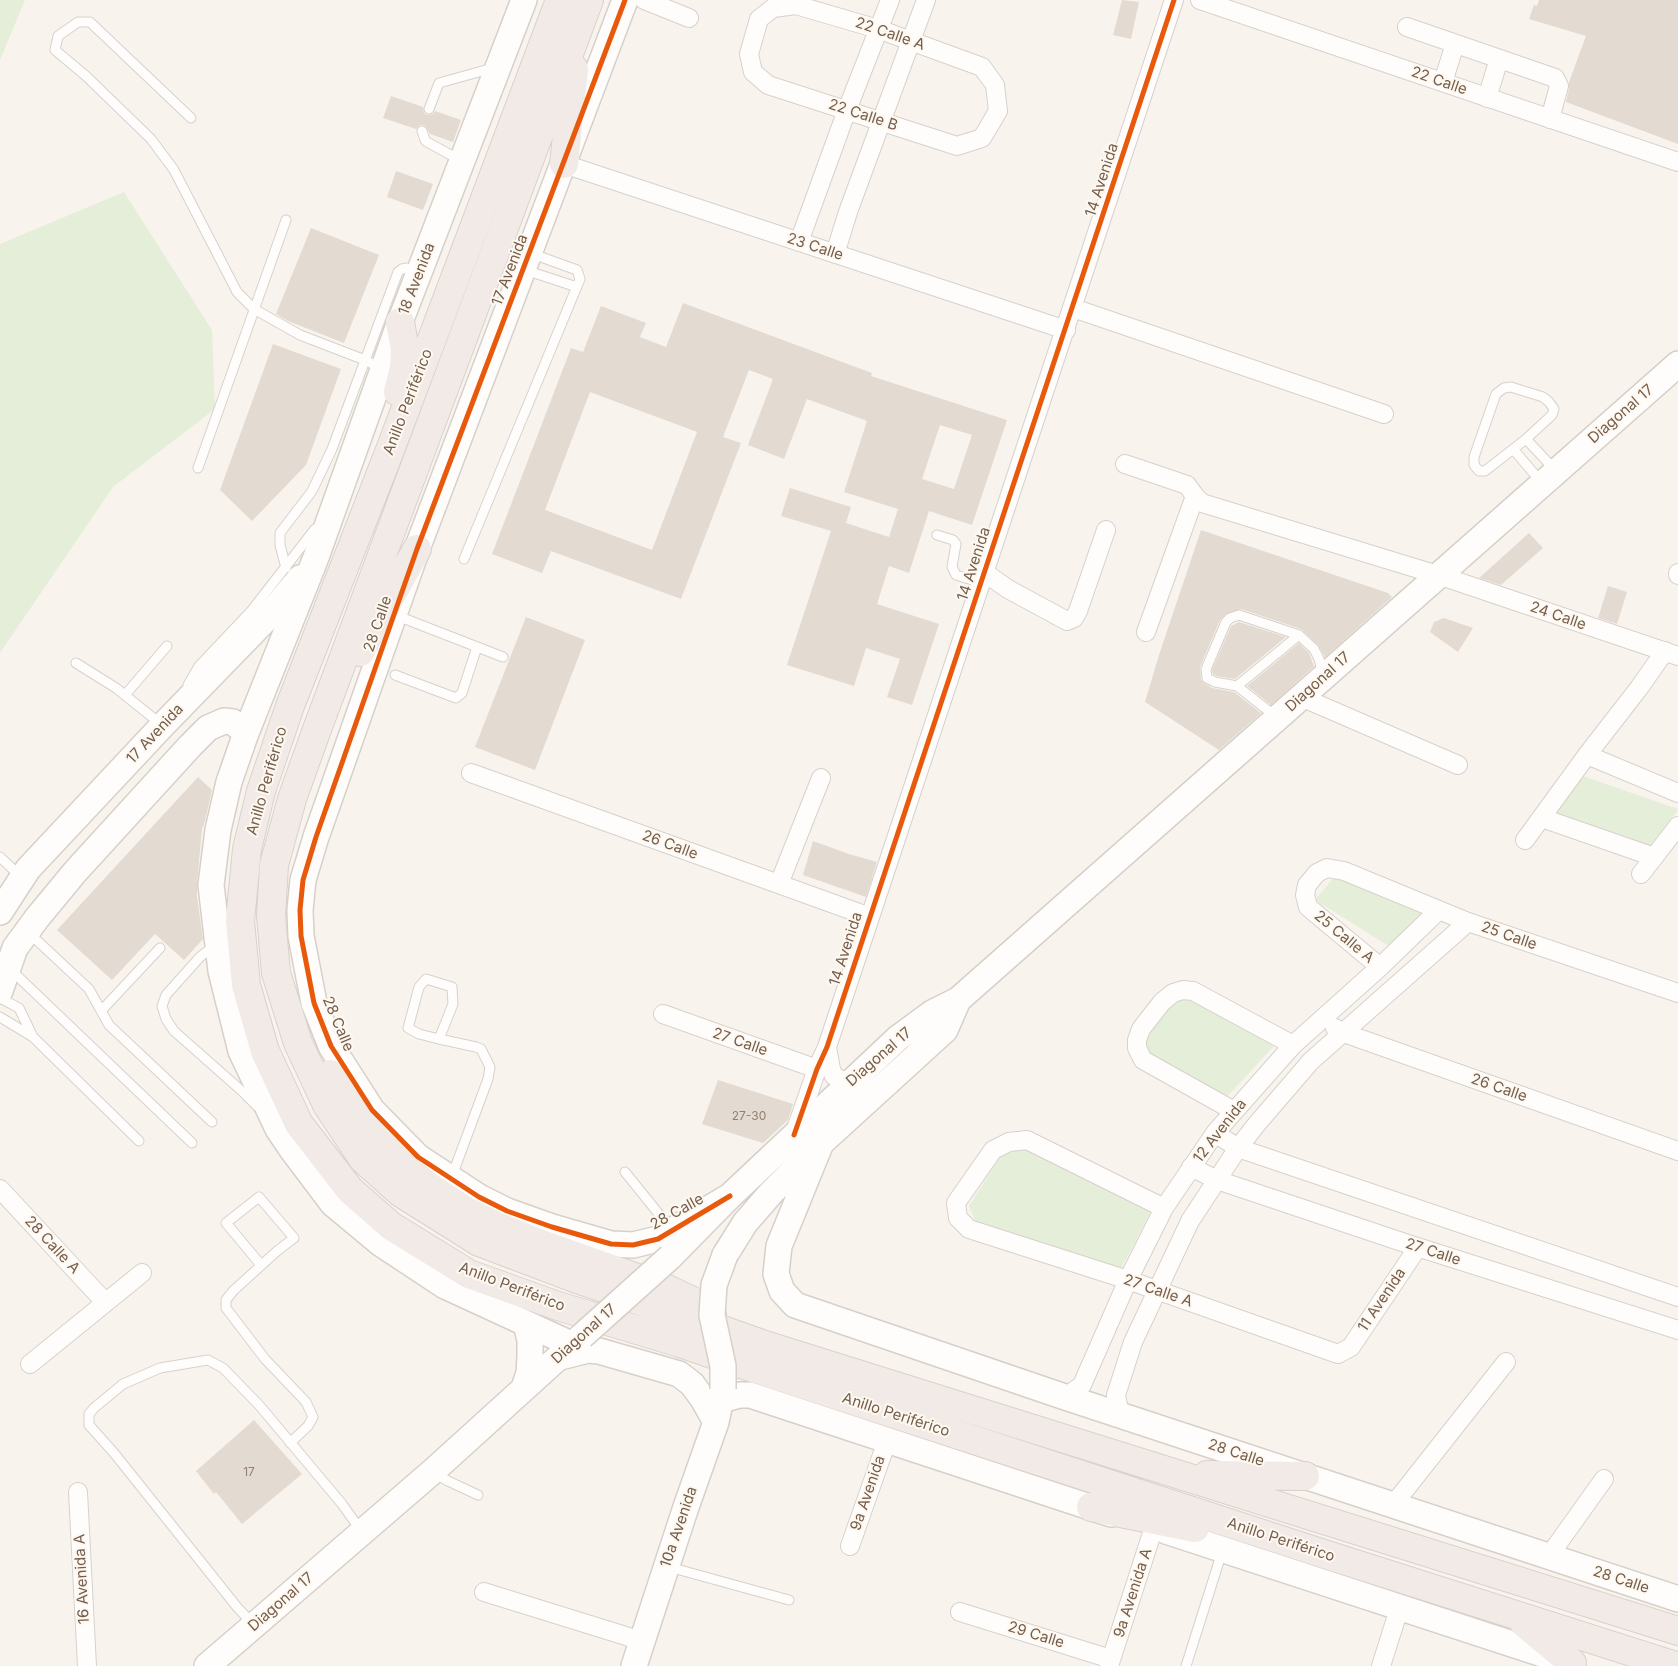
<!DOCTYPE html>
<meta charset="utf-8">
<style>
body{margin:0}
canvas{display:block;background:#f8f4ed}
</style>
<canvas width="1678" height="1666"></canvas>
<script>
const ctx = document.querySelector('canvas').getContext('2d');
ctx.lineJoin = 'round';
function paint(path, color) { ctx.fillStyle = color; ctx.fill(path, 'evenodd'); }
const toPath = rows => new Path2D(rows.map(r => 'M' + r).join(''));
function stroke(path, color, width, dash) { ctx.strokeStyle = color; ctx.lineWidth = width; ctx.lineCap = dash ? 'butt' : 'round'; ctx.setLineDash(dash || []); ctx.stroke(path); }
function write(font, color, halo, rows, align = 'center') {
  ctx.font = font + ' Inter,sans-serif'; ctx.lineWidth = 4; ctx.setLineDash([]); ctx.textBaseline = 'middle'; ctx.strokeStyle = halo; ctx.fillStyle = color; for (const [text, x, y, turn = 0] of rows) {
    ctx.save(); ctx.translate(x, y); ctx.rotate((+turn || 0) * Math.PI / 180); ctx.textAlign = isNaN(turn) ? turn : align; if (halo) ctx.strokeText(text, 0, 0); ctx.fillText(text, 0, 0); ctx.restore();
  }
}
const green = toPath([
 [0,0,25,0,0,60],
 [124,192,212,330,215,409,113,487,0,653,0,244],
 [1583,776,1678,809,1678,810,1650,846,1555,814],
 [1336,875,1437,911,1392,948,1315,900],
 [1177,989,1274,1046,1226,1098,1136,1045],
 [1023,1149,1151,1211,1121,1269,975,1221,969,1206,1001,1155]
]);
const building = toPath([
 [1122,0,1139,2,1131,39,1113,35],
 [1539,0,1678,0,1678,144,1566,102,1569,89,1569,82,1586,36,1529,19,1534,5,1537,6],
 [391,96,423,107,424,113,427,115,433,114,435,111,461,120,453,142,430,134,426,127,424,125,420,125,416,129,383,118],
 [396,171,433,184,423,210,387,197],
 [311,228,379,255,344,343,288,321,276,314],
 [683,303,872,373,871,376,1007,420,972,525,929,511,909,573,889,566,877,604,939,624,912,705,887,697,900,659,866,648,854,686,787,665,831,531,781,516,790,488,851,507,846,523,889,537,898,509,844,492,867,421,807,399,784,459,748,445,773,379,749,370,723,437,741,443,681,599,551,551,542,573,492,554,571,348,583,352,601,306,646,323,640,337,666,347],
 [590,392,697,432,652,550,545,510],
 [940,425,972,435,954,489,922,479],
 [273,344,341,369,306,465,252,521,220,490],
 [1201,530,1388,593,1392,597,1325,657,1318,645,1301,629,1241,609,1226,614,1220,620,1200,667,1201,679,1204,683,1212,688,1234,692,1261,713,1219,750,1145,702,1159,655],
 [1529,533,1543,548,1501,585,1479,578],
 [1608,586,1627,592,1617,624,1598,618],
 [526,617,585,640,535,770,475,747],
 [1444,618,1473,628,1458,652,1430,632,1434,622],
 [1239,622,1286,637,1235,679,1217,676,1213,674,1212,670,1231,626],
 [1299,643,1309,653,1314,666,1271,705,1247,686],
 [198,777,212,790,205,821,202,829,197,883,197,896,203,939,184,960,155,934,112,980,57,930],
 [813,841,849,854,877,862,866,897,803,875],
 [718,1080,793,1104,788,1120,763,1143,702,1124],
 [254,1420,302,1474,242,1524,216,1492,214,1494,196,1471]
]);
const lane = toPath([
 [429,109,439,83,493,68],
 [191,118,90,22,78,22,58,36,55,50,86,76,151,139,174,170,237,292,254,309,300,335,365,360,382,369],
 [422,131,425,140,427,142,460,160],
 [525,270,577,287],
 [1511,387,1543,397,1549,402,1554,409,1552,415,1526,439,1485,471,1479,471,1474,465,1474,457,1496,394,1504,388,1511,387],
 [1526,439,1556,471],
 [1513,449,1542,483],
 [198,468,286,220],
 [937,535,953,540,956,544,952,567,956,575,982,583],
 [464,559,580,279,577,270,530,253],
 [286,568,280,545,280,533,312,491,332,449,398,272,402,269,407,268,418,273],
 [395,615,503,657],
 [76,663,116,688,162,725],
 [395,675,456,698,462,693,477,647],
 [188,685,199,666,252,610,315,529],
 [1237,686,1299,635],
 [125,695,167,646],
 [1275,716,1237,686,1215,682,1207,678,1206,669,1226,622,1230,618,1239,615,1299,635,1314,649,1319,659,1323,674],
 [0,857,20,876],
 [29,933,89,989,109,1025,212,1122],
 [215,945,200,957,166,995,162,1006,166,1019,174,1031,243,1092,257,1106],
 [10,969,192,1143],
 [0,998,19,1008,33,1037],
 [101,1011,160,948],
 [0,1017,33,1037,139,1141],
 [439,1039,453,1004,452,987,426,979,419,987,408,1028,419,1034,439,1039,476,1047,481,1049,490,1067,488,1079,452,1176],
 [625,1172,671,1229],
 [261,1265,226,1223,259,1197,294,1238,277,1251,233,1291,226,1300,226,1308,265,1359,306,1402,313,1417,308,1426,290,1443],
 [434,1473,448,1481,478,1495],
 [669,1567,789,1600],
 [254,1625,237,1607,114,1453,89,1425,89,1414,94,1408,123,1384,160,1368,208,1360,223,1368,259,1405,342,1504,362,1532],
 [1186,1666,1222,1552]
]);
const street = toPath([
 [644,0,689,18],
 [1200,0,1678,162],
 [796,5,878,29,982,67,995,85,998,111,982,138,957,146,768,85,753,72,749,54,759,19,773,8,796,5],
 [1407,27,1555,78,1559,86,1550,119],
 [1443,82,1455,44],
 [1487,98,1499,59],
 [564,164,1066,330],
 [799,242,847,110,890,0],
 [835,254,848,212,926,0],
 [1073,308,1384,414],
 [1125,464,1187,485,1195,496,1202,503,1438,575,1678,656],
 [985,573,1008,589,1067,621,1074,618,1078,611,1106,530],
 [1678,573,1678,575],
 [1146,632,1195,496],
 [1301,697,1458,765],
 [1587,755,1678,793],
 [471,773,870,917],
 [1542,818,1654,857],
 [1525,840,1587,755,1639,688,1665,651],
 [1641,874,1678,826],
 [779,884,821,778],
 [1380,967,1308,907,1305,895,1307,885,1317,873,1327,868,1344,871,1468,922,1678,993],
 [663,1014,817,1069],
 [1335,1028,1344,1033,1678,1151],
 [827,1047,831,1069,834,1076,841,1080,852,1081],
 [1234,1111,1143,1060,1137,1048,1137,1040,1141,1029,1162,1002,1173,993,1183,990,1193,991,1293,1045],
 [795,1132,817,1069,827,1047,1174,0],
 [1215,1133,1238,1148,1678,1297],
 [1191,1167,1217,1180,1411,1245,1678,1330],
 [0,1189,105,1302],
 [1164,1208,1027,1140,1009,1142,993,1150,956,1203,958,1218,969,1229,1128,1280,1338,1354,1351,1347,1418,1247],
 [30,1364,142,1273],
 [1062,1396,1071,1393,1082,1385,1128,1280,1164,1208,1215,1133,1293,1045,1380,967,1439,910],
 [1120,1415,1116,1395,1133,1342,1190,1221,1238,1148,1256,1125,1311,1061,1468,922],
 [78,1492,87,1666],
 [1393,1505,1506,1362],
 [850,1546,887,1441],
 [1549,1556,1604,1479],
 [484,1592,642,1641],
 [960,1612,1111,1659],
 [1109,1666,1154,1527],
 [1381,1666,1400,1606]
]);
const secondary = toPath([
 [524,0,400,322,315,560,246,733,229,782,218,830,211,885,221,971,241,1051,278,1129,293,1151,333,1204,380,1243,445,1286,573,1345],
 [625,0,417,549,316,837,303,880,300,910,301,936,314,1003,331,1046,372,1110,418,1157,479,1197,507,1211,552,1227,611,1244,633,1245,658,1239,730,1196],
 [0,912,28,869,163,725,264,621,300,578],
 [0,991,15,948,37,918,75,872,190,746,208,728,224,721,233,722,246,733],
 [821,1143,779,1246,776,1274,782,1291,795,1305,1062,1396,1678,1599],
 [725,1255,745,1223,771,1193,821,1143,945,1030,958,1000],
 [670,1257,730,1196,898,1038,932,1013,958,1000,1678,364],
 [560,1357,588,1350,599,1351,679,1374,692,1384,703,1399,716,1422],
 [524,1388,529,1373,530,1357,530,1340,526,1324],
 [721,1400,740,1395,750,1395,1111,1514],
 [1166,1531,1570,1663],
 [207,1666,432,1472,582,1336],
 [634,1666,686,1507,716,1422,723,1389]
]);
const highway = toPath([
 [560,0,390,450,290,706,261,791,247,849,240,921,246,985,265,1051,299,1124,350,1190,391,1226,469,1274,558,1306,680,1343,753,1368,1318,1552,1676,1666],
 [589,0,316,732,292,799,274,865,271,916,276,973,298,1043,327,1105,363,1159,401,1193,479,1242,569,1276,762,1344,1678,1631],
 [564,164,574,69],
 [398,392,404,368,405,350,400,322],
 [360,652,417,549],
 [330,1074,339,1090,371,1133,400,1163,431,1188,466,1211,499,1227,541,1244,665,1288,697,1303,712,1315],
 [1207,1475,1305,1476],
 [1091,1507,1195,1528],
 [1524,1623,1572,1663]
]);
const secondaryBridge = toPath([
 [582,1336,670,1257],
 [723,1389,723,1366,712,1315,714,1285,725,1255]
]);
const cycleway = toPath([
 [625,0,417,549,316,837,303,880,300,910,301,936,314,1003,331,1046,372,1110,418,1157,479,1197,507,1211,552,1227,611,1244,633,1245,658,1239,730,1196],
 [794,1135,817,1069,827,1047,1174,0]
]);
const numberNames = [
 ["27-30",749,1116],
 ["17",249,1472]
];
const streetNames = [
 ["22 Calle A",890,34,19],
 ["22 Calle",1439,81,19],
 ["22 Calle B",863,115,18],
 ["14 Avenida",1102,180,-72],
 ["23 Calle",815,247,18],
 ["17 Avenida",510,270,-69],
 ["18 Avenida",417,279,-69],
 ["Anillo Periférico",408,402,-69],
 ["Diagonal 17",1621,414,-41],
 ["14 Avenida",974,564,-72],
 ["24 Calle",1558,616,19],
 ["28 Calle",378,624,-71],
 ["Diagonal 17",1318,682,-42],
 ["17 Avenida",155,734,-47],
 ["Anillo Periférico",267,781,-74],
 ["26 Calle",670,845,20],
 ["25 Calle",1509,936,19],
 ["25 Calle A",1344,937,40],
 ["14 Avenida",846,949,-72],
 ["28 Calle",338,1024,67],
 ["27 Calle",740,1042,19],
 ["Diagonal 17",879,1057,-41],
 ["26 Calle",1499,1088,19],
 ["12 Avenida",1220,1131,-52],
 ["28 Calle",677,1212,-29],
 ["28 Calle A",52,1245,47],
 ["27 Calle",1433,1252,18],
 ["Anillo Periférico",512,1287,21],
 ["27 Calle A",1158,1291,19],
 ["11 Avenida",1382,1300,-56],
 ["Diagonal 17",584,1334,-42],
 ["Anillo Periférico",896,1415,18],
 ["28 Calle",1236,1453,18],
 ["9a Avenida",868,1493,-71],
 ["10a Avenida",679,1527,-71],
 ["Anillo Periférico",1281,1540,18],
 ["16 Avenida A",82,1579,-93],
 ["28 Calle",1621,1580,18],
 ["9a Avenida A",1133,1593,-72],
 ["Diagonal 17",281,1602,-41],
 ["29 Calle",1036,1635,17]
];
paint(green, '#e5eed9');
paint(building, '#e3dad2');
stroke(lane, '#d7d1cb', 11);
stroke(street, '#d7d1cb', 20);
stroke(secondary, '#d6d0c8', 28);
stroke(highway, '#d9d1cb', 30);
stroke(lane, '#fefdfc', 9);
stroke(street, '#fefdfc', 18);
stroke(secondary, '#fefdfc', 25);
stroke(highway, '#f1eae6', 28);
stroke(secondaryBridge, '#d6d0c8', 28, []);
stroke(secondaryBridge, '#fefdfc', 25);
stroke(cycleway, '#e8590c', 5);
write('12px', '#947f71', null, numberNames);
write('15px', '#765d4d', '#fef9f0', streetNames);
</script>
